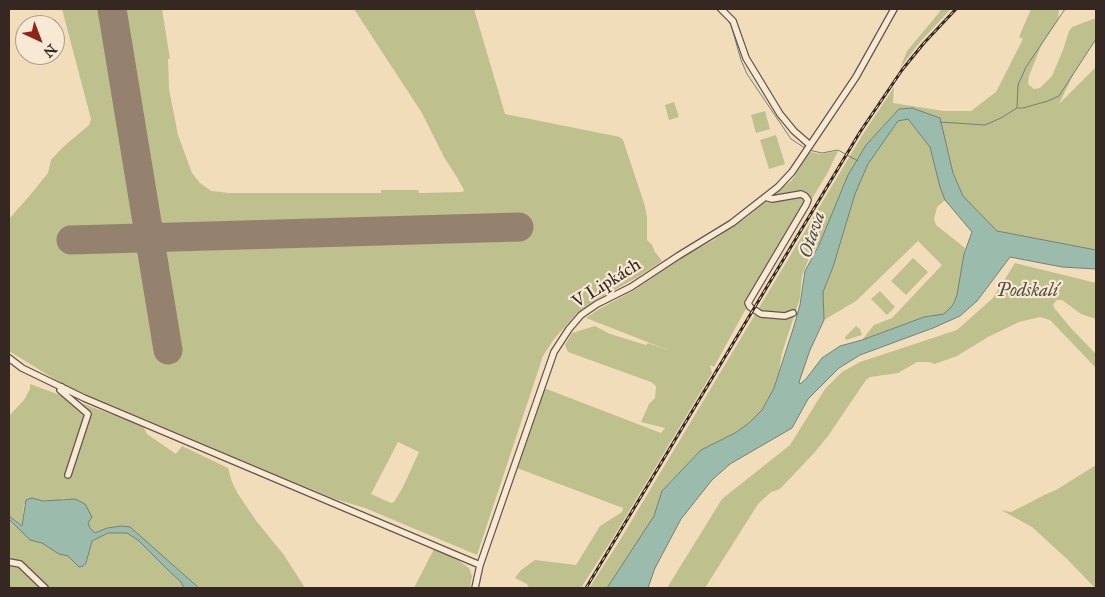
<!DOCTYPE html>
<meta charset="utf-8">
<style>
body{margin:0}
#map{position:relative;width:1105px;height:597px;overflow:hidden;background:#f2ddbb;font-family:"IM FELL Great Primer",serif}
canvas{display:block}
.frame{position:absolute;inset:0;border:10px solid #352823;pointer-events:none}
.north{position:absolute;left:15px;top:15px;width:50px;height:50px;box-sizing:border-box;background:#f7e9d3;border:1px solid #a99c8d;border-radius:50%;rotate:137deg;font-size:14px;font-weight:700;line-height:20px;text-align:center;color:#352823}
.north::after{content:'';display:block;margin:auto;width:18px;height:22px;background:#8f2418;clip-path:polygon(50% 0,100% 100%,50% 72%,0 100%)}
</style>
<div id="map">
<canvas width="1105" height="597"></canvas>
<div class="frame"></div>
<div class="north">N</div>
</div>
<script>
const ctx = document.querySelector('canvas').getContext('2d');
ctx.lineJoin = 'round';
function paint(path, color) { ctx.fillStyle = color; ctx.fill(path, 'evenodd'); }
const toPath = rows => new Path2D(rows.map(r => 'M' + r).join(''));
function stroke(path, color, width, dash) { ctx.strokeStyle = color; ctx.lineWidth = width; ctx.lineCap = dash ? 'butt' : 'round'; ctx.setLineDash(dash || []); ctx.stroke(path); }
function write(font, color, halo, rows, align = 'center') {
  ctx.font = font + ' "IM FELL Great Primer",serif'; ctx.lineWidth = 4.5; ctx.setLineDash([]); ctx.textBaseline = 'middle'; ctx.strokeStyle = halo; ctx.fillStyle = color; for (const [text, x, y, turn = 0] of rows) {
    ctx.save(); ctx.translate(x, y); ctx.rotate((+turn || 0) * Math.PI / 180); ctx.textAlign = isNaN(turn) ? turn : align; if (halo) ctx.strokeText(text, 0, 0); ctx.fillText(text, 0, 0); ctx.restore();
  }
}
const green = toPath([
 [62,9,162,9,170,59,168,59,169,89,178,135,192,173,200,183,211,191,229,193,381,193,381,190,418,190,419,193,463,192,464,190,458,179,444,157,422,113,354,9,474,9,505,114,620,137,623,140,645,206,647,217,647,240,652,245,655,252,662,261,636,278,596,300,578,312,554,339,543,356,477,555,365,508,335,499,294,482,64,385,9,351,9,219,31,194,48,173,51,160,62,148,89,125,91,119],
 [398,442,419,452,403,487,394,502,391,503,371,494],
 [942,9,951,9,921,41,900,68,907,51],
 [1031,9,1059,9,1058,20,1041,46,1029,76,1028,84,1034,89,1040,88,1052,76,1063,50,1069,31,1072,27,1096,18,1096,39,1075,71,1059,104,1096,67,1096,250,997,231,963,196,953,173,940,119,912,108,899,109,866,145,848,175,819,245,811,253,802,276,800,298,782,353,779,371,774,388,762,410,749,423,735,433,701,450,662,491,655,516,607,588,589,588,617,545,863,134,894,87,893,103,944,111,971,111,996,92,1023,39,1019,37],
 [674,102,679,117,669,120,665,105],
 [765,111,770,129,756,133,751,115],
 [908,119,930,147,940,187,945,200,937,207,934,219,936,225,965,248,957,295,953,305,944,314,924,317,862,340,874,325,892,318,942,265,918,241,856,301,824,320,823,292,833,267,855,194,868,164,898,121],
 [776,135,785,164,769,169,760,140],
 [838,151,828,172,743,314,714,367,710,365,712,373,611,541,581,588,529,588,527,584,515,578,521,570,535,560,576,565,600,526,622,512,623,508,517,468,544,388,661,433,665,428,641,422,649,404,655,398,656,386,651,382,568,352,565,345,572,333,595,326,610,334,646,345,648,343,673,352,586,318,599,309,633,291,684,256,712,241,747,217,792,180,810,152,821,154],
 [913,258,928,272,906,295,891,281],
 [1015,263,1096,283,1096,319,1081,314,1062,300,1057,300,1053,304,1055,309,1070,327,1096,354,1096,368,1050,320,1040,317,1019,322,988,337,957,356,943,361,934,364,930,362,917,362,898,373,870,377,866,380,828,436,814,453,780,489,771,492,758,504,705,588,667,588,722,499,790,445,825,389,842,372,860,362,957,330,993,298],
 [880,291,895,307,887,315,871,299],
 [856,326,860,329,862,335,846,340,845,337],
 [30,384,143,426,147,434,176,454,182,446,228,468,232,482,238,494,257,522,284,555,305,588,199,588,152,548,122,526,107,528,95,533,64,498,60,500,43,501,32,498,24,505,22,526,9,516,9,416,24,400,30,389],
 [1096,465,1096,588,1095,588,1067,559,1032,527,1001,510,1011,512,1031,502,1044,495,1056,490],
 [9,519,30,540,42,543,59,554,89,552,92,541,97,538,108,533,127,533,138,540,166,568,181,582,184,588,9,588],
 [434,549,455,558,469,568,472,576,470,588,414,588]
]);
const water = toPath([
 [912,108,940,118,953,173,963,196,997,231,1096,250,1096,269,1062,267,1010,257,977,301,960,316,933,328,860,355,839,368,808,399,792,428,730,464,712,480,681,519,655,568,648,588,607,588,654,516,662,491,701,450,735,433,749,423,762,410,774,388,794,326,800,305,805,271,819,245,848,175,866,145,899,109,912,108],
 [908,119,930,147,940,187,945,200,972,232,964,254,957,295,953,305,944,314,924,317,862,340,840,346,822,358,806,379,800,384,799,382,810,350,824,320,823,292,833,267,855,194,868,164,898,121,908,119],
 [32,498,43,501,75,499,85,504,92,517,88,523,90,528,95,533,107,528,122,526,130,527,199,588,184,588,181,582,166,568,138,540,127,533,108,533,92,541,86,563,83,566,79,567,68,556,59,554,42,543,30,540,9,519,9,516,22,526,26,500,32,498]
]);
const stream = toPath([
 [726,18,731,25,741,60,747,74,791,139,805,148],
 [1018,108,1023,108,1048,101,1059,96,1096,39],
 [940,122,985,125,1001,118,1017,108,1018,85,1026,67,1065,9],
 [809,150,822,153,838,150,858,161]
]);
const runway = toPath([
 [112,9,168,350],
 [71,240,519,227]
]);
const minor = toPath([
 [721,9,733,21,746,58,780,114,794,131,810,145],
 [765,197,772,199,801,194,805,196,808,200,806,205,748,303,750,307,761,314,785,316,793,313],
 [9,358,22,368,84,398,480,565],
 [62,387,60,390,88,414,68,475],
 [9,562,20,564,45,588],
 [475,588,480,565,554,352,569,329,581,315,597,304,631,287,678,256,732,223,778,187,792,172,856,77,894,9]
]);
const rail = toPath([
 [586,588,860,132,902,70,924,43,956,9]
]);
const streetNames = [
 ["V Lipkách",607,284,-32]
];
const parkNames = [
 ["Podskalí",1027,292]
];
const waterNames = [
 ["Otava",813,235,-72]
];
paint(green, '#bec08d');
paint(water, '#9bbcad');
stroke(water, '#728176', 1);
stroke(stream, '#728176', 1);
stroke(runway, '#94826f', 29);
stroke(minor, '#645549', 8);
stroke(minor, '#f7e9d3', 5.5);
stroke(rail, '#352823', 3);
stroke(rail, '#f7e9d3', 1, [4]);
write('18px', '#352823', '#f7e9d3', streetNames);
write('italic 18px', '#574e3e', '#f7e9d3', parkNames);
write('italic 19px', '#4e4d46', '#f7e9d3', waterNames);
</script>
